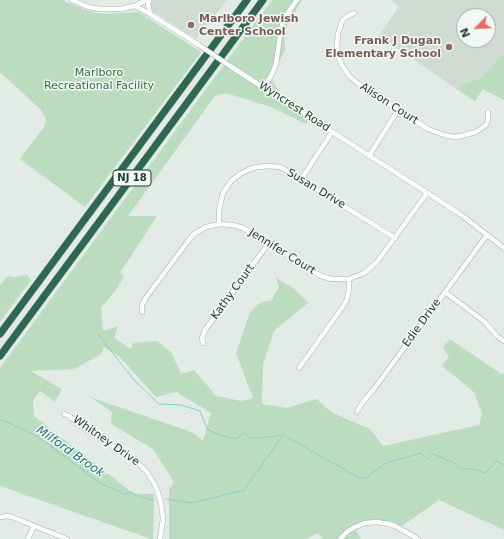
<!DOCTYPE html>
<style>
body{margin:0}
#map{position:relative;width:504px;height:539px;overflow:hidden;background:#e2ebe5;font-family:"DejaVu Sans",sans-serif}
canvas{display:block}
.north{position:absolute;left:456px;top:8px;width:40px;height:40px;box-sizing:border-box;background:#f2f8f4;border:1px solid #9fada6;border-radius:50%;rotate:246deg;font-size:11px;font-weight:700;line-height:16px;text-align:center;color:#223c31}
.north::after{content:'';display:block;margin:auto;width:14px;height:18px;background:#ed6b5e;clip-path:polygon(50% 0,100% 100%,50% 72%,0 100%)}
</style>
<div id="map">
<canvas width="504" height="539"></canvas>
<div class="north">N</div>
</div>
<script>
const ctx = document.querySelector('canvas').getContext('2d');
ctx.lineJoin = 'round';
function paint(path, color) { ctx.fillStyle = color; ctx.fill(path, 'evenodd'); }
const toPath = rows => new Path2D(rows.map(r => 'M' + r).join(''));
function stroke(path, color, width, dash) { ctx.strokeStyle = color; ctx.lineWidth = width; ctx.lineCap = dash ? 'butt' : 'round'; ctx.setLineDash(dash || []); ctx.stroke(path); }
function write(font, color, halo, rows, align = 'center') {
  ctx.font = font + ' "DejaVu Sans",sans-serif'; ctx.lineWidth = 3; ctx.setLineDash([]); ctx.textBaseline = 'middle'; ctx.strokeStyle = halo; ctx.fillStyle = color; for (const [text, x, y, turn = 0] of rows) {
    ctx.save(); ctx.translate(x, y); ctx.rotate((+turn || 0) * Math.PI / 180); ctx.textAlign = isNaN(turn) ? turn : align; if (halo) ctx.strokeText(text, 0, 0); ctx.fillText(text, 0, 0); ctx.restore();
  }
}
const built = toPath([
 [153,0,227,0,196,39,152,11,150,9,150,5],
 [391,0,504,0,504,53,482,77,455,88,379,36,399,6],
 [464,16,488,16,488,40,464,40]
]);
const green = toPath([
 [0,0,62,0,83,9,95,13,107,14,141,12,140,13,201,52,85,207,20,159,44,127,46,120,45,117,41,110,0,72],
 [272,0,302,0,284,31,285,50,271,79,288,104,310,118,306,124,271,107,226,93,215,96,128,216,157,216,120,273,124,276,118,287,101,308,103,331,118,326,114,338,131,349,133,343,157,341,171,352,181,374,194,370,216,396,241,401,253,398,236,353,250,313,259,303,272,300,279,287,276,278,293,288,308,303,274,331,263,364,262,404,287,408,316,399,333,413,370,429,383,446,479,425,482,413,474,392,442,366,449,357,443,347,450,339,501,374,504,373,504,530,439,500,402,526,370,521,354,527,361,539,323,539,318,533,306,539,169,539,169,490,174,482,153,449,111,424,112,412,90,397,194,433,203,441,211,413,176,392,156,397,119,356,104,347,101,354,74,369,31,371,62,389,55,402,40,391,33,401,34,416,134,494,154,494,153,539,151,539,0,486,0,368],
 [504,53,504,100,483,89,475,101,455,88,482,77],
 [27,275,31,280,0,322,0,285,8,276,15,277]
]);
const stream = toPath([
 [98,334,133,379,159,404,181,405,200,411,207,429,220,435,236,439,244,433,250,438,259,438,282,435],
 [0,420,5,421,39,437,98,482,124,494,132,492,139,497,154,500],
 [166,499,192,503,244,490,283,435,358,477,365,478,386,463,421,453,427,459,433,454,453,462,461,469,474,469,485,473,497,461,504,465]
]);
const minor = toPath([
 [72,0,88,7,100,9,121,9,134,6,143,10,150,14,199,45],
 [149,0,148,4,150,14],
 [134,6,147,0],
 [354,13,346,17,342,21,338,34,337,46,339,59,343,67,350,77,359,84,428,129,444,135,454,137,461,136,476,132,486,125,488,120,488,112],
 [230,66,460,214,504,248],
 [264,88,272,74,276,64,281,29,283,22,285,17,297,0],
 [369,156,398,110],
 [302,178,332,132],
 [219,224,219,211,221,201,223,193,231,181,240,174,250,169,257,167,269,166,280,167,288,171,395,238],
 [445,292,485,322,497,336,504,341],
 [142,312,142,305,145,299,188,241,194,234,206,227,219,224,233,225,243,228,321,276,332,279,349,279,364,273,377,262,427,193],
 [203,343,202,338,205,330,268,244],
 [299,368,344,305,347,299,349,289,349,279],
 [357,412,362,403,374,389,487,235],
 [64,414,69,416,89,432,130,457,138,463,147,472,156,487,161,503,163,519,160,539],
 [1,517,8,516,12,517,67,539],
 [28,539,34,526],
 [340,539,348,531,355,527,365,523,377,522,389,524,395,526,418,539]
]);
const highway = toPath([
 [0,334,247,0],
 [0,356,263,0]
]);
const minorBridge = toPath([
 [199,45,230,66]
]);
const markers = [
 [191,25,4,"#8d6e63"],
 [449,47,4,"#8d6e63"]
];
const shields = [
 [132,178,38]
];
const shieldNames = [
 ["NJ 18",132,178]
];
const educationNames = [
 ["Marlboro Jewish",199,19],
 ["Center School",199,32],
 ["Frank J Dugan",441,41,"right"],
 ["Elementary School",441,54,"right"]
];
const parkNames = [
 ["Marlboro",99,73],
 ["Recreational Facility",99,86]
];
const streetNames = [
 ["Alison Court",389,104,33],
 ["Wyncrest Road",294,107,33],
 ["Susan Drive",316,189,31],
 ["Jennifer Court",282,252,32],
 ["Kathy Court",233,292,-54],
 ["Edie Drive",422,323,-54],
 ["Whitney Drive",106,441,35]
];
const waterNames = [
 ["Milford Brook",70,452,35]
];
paint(built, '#d0dbd4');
paint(green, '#bbdcbf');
stroke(stream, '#8bcecf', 1);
stroke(minor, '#a5b3ab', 5.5);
stroke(highway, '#c1c8c5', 8);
stroke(minor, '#fff', 4.5);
stroke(highway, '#2f6753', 7);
stroke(minorBridge, '#a5b3ab', 5.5, []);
stroke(minorBridge, '#fff', 4.5);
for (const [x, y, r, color] of markers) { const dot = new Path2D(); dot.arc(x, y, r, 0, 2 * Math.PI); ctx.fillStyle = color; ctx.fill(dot); stroke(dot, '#f2f8f4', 1.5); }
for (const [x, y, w] of shields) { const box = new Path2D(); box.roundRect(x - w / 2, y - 8, w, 16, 3); ctx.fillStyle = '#f2f8f4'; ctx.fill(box); stroke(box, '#223c31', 1); }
write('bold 10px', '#223c31', null, shieldNames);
write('bold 11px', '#785e54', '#f2f8f4', educationNames, 'left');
write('11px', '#2e713e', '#f2f8f4', parkNames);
write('11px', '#223c31', '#f2f8f4', streetNames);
write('italic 12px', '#1f7475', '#f2f8f4', waterNames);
</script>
